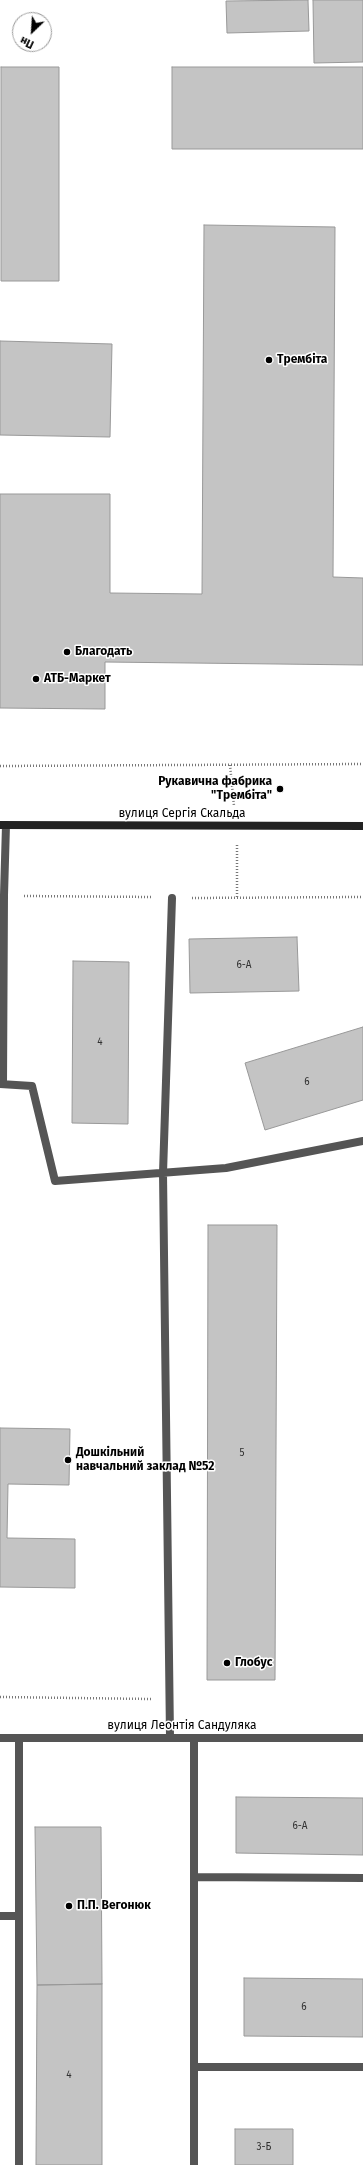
<!DOCTYPE html>
<meta charset="utf-8">
<style>
body{margin:0}
#map{position:relative;width:363px;height:2165px;overflow:hidden;background:#fff;font-family:"Fira Sans",sans-serif}
canvas{display:block}
.north{position:absolute;left:12px;top:12px;width:40px;height:40px;box-sizing:border-box;background:#fff;border:1px solid #999;border-radius:50%;rotate:205deg;font-size:11px;font-weight:700;line-height:16px;text-align:center;color:#000}
.north::after{content:'';display:block;margin:auto;width:14px;height:18px;background:#000;clip-path:polygon(50% 0,100% 100%,50% 72%,0 100%)}
</style>
<div id="map">
<canvas width="363" height="2165"></canvas>
<div class="north">Пн</div>
</div>
<script>
const ctx = document.querySelector('canvas').getContext('2d');
ctx.lineJoin = 'round';
function paint(path, color) { ctx.fillStyle = color; ctx.fill(path, 'evenodd'); }
const toPath = rows => new Path2D(rows.map(r => 'M' + r).join(''));
function stroke(path, color, width, dash) { ctx.strokeStyle = color; ctx.lineWidth = width; ctx.lineCap = dash ? 'butt' : 'round'; ctx.setLineDash(dash || []); ctx.stroke(path); }
function write(font, color, halo, rows, align = 'center') {
  ctx.font = font + ' "Fira Sans",sans-serif'; ctx.lineWidth = 3; ctx.setLineDash([]); ctx.textBaseline = 'middle'; ctx.strokeStyle = halo; ctx.fillStyle = color; for (const [text, x, y, turn = 0] of rows) {
    ctx.save(); ctx.translate(x, y); ctx.rotate((+turn || 0) * Math.PI / 180); ctx.textAlign = isNaN(turn) ? turn : align; if (halo) ctx.strokeText(text, 0, 0); ctx.fillText(text, 0, 0); ctx.restore();
  }
}
const building = toPath([
 [308,0,309,31,227,33,226,1,308,0],
 [313,0,363,0,363,62,314,63,313,0],
 [1,67,59,67,59,281,1,281,1,67],
 [172,67,363,67,363,149,172,149,172,67],
 [204,225,335,227,333,577,363,578,363,665,105,662,105,709,0,708,0,494,110,494,110,593,202,594,204,225],
 [0,341,112,344,110,437,0,435,0,341],
 [297,937,299,991,190,993,189,939,297,937],
 [73,961,129,962,128,1124,72,1123,73,961],
 [363,1027,363,1100,265,1130,245,1063,363,1027],
 [208,1225,277,1225,275,1680,207,1680,208,1225],
 [0,1428,70,1429,69,1485,8,1484,7,1538,75,1539,75,1588,0,1587,0,1428],
 [236,1797,363,1798,363,1855,236,1853,236,1797],
 [35,1827,101,1827,102,1984,37,1985,35,1827],
 [244,1978,363,1979,363,2037,244,2036,244,1978],
 [102,1984,102,2165,36,2165,37,1985,102,1984],
 [235,2129,293,2129,293,2165,235,2165,235,2129]
]);
const path = toPath([
 [230,765,234,806],
 [0,766,363,764],
 [237,845,237,897],
 [24,896,153,897],
 [192,898,363,897],
 [0,1697,151,1699]
]);
const lane = toPath([
 [0,1084,32,1086,55,1181,226,1168,363,1141],
 [3,1084,4,895,6,825],
 [170,1737,163,1173,172,898],
 [194,1738,194,2165],
 [194,1877,363,1878],
 [0,1916,19,1916],
 [194,2067,363,2067],
 [19,2165,19,1738]
]);
const street = toPath([
 [0,1738,363,1738]
]);
const secondary = toPath([
 [0,825,363,826]
]);
const markers = [
 [269,360,4,"#000"],
 [67,652,4,"#000"],
 [36,679,4,"#000"],
 [280,789,4,"#000"],
 [68,1460,4,"#000"],
 [227,1663,4,"#000"],
 [69,1906,4,"#000"]
];
const numberNames = [
 ["6-А",244,965],
 ["4",100,1042],
 ["6",307,1082],
 ["5",242,1453],
 ["6-А",300,1826],
 ["6",304,2007],
 ["4",69,2075],
 ["3-Б",264,2147]
];
const poiNames = [
 ["Трембіта",277,360],
 ["Благодать",75,652],
 ["АТБ-Маркет",44,679],
 ["Рукавична фабрика",272,782,"right"],
 ["\"Трембіта\"",272,796,"right"],
 ["Дошкільний",76,1453],
 ["навчальний заклад №52",76,1467],
 ["Глобус",235,1663],
 ["П.П. Вегонюк",77,1906]
];
const streetNames = [
 ["вулиця Сергія Скальда",182,814],
 ["вулиця Леонтія Сандуляка",182,1726]
];
paint(building, '#c4c4c4');
stroke(building, '#999', 1);
stroke(path, '#777', 2.5, [1, 2]);
stroke(lane, '#555', 8);
stroke(street, '#555', 8);
stroke(secondary, '#222', 8);
for (const [x, y, r, color] of markers) { const dot = new Path2D(); dot.arc(x, y, r, 0, 2 * Math.PI); ctx.fillStyle = color; ctx.fill(dot); stroke(dot, '#fff', 1.5); }
write('10px', '#313131', null, numberNames);
write('bold 12px', '#000', '#fff', poiNames, 'left');
write('12px', '#000', '#fff', streetNames);
</script>
